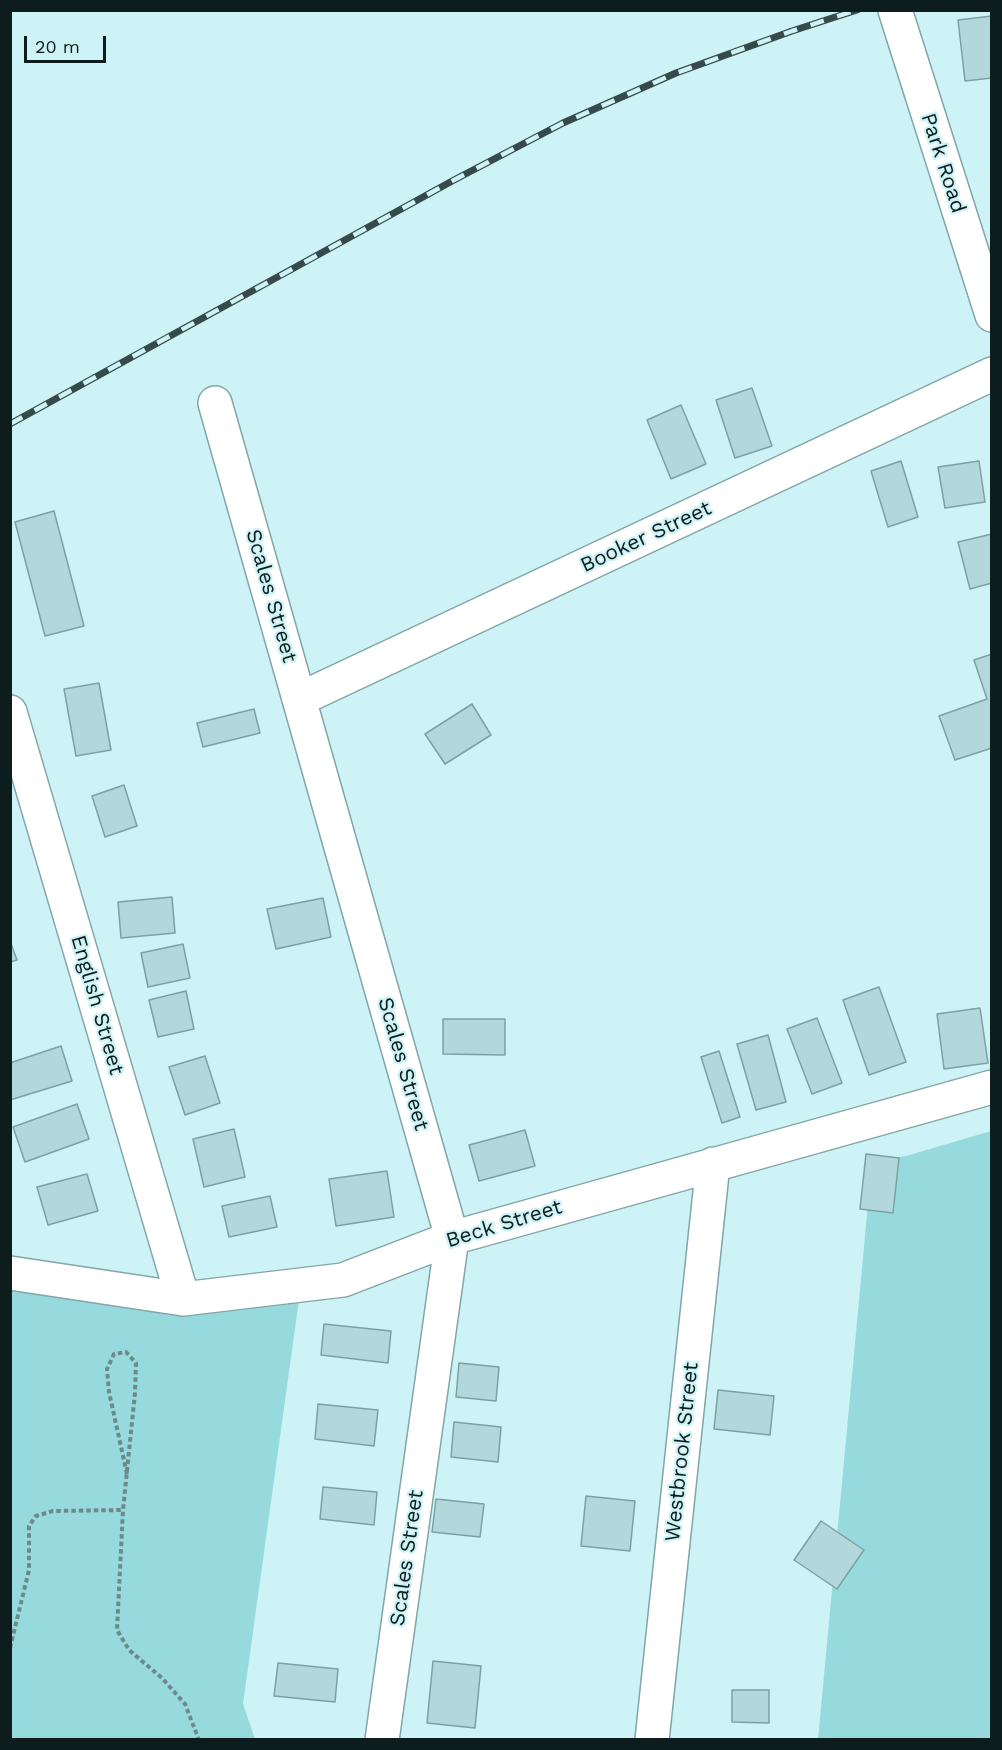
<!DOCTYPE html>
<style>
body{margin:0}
#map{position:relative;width:1002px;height:1750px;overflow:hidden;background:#cdf3f6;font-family:"Work Sans",sans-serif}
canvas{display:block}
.frame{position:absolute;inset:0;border:12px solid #0d1c1d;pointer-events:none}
.scale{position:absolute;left:24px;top:36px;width:82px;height:27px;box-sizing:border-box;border:3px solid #0d1c1d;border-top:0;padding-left:8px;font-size:18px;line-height:21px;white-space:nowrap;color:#0d1c1d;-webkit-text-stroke:4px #cdf3f6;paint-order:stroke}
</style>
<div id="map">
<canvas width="1002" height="1750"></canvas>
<div class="frame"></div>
<div class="scale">20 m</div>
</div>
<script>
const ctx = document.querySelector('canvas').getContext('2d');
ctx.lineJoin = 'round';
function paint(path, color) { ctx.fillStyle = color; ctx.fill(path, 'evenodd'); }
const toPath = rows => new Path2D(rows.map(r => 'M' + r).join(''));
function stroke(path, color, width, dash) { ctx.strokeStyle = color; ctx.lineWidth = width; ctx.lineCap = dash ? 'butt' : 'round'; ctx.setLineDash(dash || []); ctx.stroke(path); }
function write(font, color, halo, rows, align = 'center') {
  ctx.font = font + ' "Work Sans",sans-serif'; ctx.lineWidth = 4.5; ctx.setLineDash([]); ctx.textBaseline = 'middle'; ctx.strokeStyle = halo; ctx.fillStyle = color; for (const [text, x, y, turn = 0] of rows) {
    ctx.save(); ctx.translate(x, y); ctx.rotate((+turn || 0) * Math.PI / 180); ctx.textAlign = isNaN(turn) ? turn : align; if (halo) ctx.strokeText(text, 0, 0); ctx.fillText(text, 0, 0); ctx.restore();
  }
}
const green = toPath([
 [991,1131,991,1739,818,1740,872,1161,906,1156],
 [10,1266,112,1282,302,1278,243,1704,255,1739,11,1739]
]);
const building = toPath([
 [992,16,992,78,965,81,958,20,992,16],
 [752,388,772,446,735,458,716,400,752,388],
 [681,405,706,464,671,479,647,420,681,405],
 [901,461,918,517,888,527,871,471,901,461],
 [979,461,985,502,945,508,938,467,979,461],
 [54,511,84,626,45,636,15,522,54,511],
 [992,534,992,583,970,589,958,542,992,534],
 [992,654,992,748,955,760,939,716,987,699,974,660,992,654],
 [99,683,111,750,76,756,64,689,99,683],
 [472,704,491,735,445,764,425,734,472,704],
 [254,709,260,733,203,747,197,723,254,709],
 [124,785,137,826,105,837,92,796,124,785],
 [172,897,175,933,121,938,118,902,172,897],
 [323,898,331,937,276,949,267,909,323,898],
 [10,941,17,960,10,962,10,941],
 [183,944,190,978,148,987,141,953,183,944],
 [879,987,906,1062,869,1075,843,1000,879,987],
 [186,991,194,1029,158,1037,149,1000,186,991],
 [980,1008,988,1063,944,1069,937,1014,980,1008],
 [817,1018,842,1083,812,1094,787,1029,817,1018],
 [443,1019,505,1019,505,1055,443,1054,443,1019],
 [768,1035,786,1102,756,1110,737,1044,768,1035],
 [61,1046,72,1081,10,1100,10,1063,61,1046],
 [719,1051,740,1117,722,1123,701,1057,719,1051],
 [205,1056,220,1103,185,1115,169,1067,205,1056],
 [77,1104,89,1139,25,1162,13,1127,77,1104],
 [234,1129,245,1177,204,1187,193,1139,234,1129],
 [525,1130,535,1166,479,1181,469,1145,525,1130],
 [866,1154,899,1158,893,1213,860,1209,866,1154],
 [387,1171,394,1217,336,1226,329,1179,387,1171],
 [87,1174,98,1211,48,1225,37,1187,87,1174],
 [270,1196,277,1227,229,1237,222,1206,270,1196],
 [324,1324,391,1331,388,1363,321,1355,324,1324],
 [459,1363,499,1367,496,1401,456,1397,459,1363],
 [718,1390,774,1396,770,1435,714,1429,718,1390],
 [318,1404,378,1410,374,1446,315,1439,318,1404],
 [454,1422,501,1427,498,1462,451,1457,454,1422],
 [323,1487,377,1492,374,1525,320,1519,323,1487],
 [586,1496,635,1501,630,1551,581,1546,586,1496],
 [436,1499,484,1504,480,1537,432,1532,436,1499],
 [821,1521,864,1550,837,1589,794,1560,821,1521],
 [433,1661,481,1666,475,1728,427,1723,433,1661],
 [278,1663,338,1669,335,1702,274,1696,278,1663],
 [732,1690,769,1690,769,1723,732,1722,732,1690]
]);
const path = toPath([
 [127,1474,109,1392,107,1369,114,1354,126,1352,136,1363,135,1393,123,1510,117,1630,129,1650,162,1678,185,1704,199,1740],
 [10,1648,29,1570,29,1526,36,1516,53,1511,123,1510]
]);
const minor = toPath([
 [895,10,992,315],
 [215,403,452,1238,382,1740],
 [300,699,992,374],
 [10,712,183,1299],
 [10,1273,183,1299,343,1280,452,1238,992,1087],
 [652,1740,713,1164]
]);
const rail = toPath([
 [10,424,454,180,563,123,676,73,792,31,857,10]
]);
const streetNames = [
 ["Park Road",943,163,72],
 ["Booker Street",646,537,-25],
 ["Scales Street",271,596,74],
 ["English Street",97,1005,74],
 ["Scales Street",403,1064,74],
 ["Beck Street",504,1224,-17],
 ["Westbrook Street",682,1452,-84],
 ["Scales Street",407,1558,-82]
];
paint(green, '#96dade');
paint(building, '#b3d8db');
stroke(building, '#7da1a3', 1.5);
stroke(minor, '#82a6a9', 36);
stroke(path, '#6e898b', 4, [4.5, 3]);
stroke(minor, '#fff', 33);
stroke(rail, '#364a4b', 7);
stroke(rail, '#cdf3f6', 4.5, [14]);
write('21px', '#0d1c1d', '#cdf3f6', streetNames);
</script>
